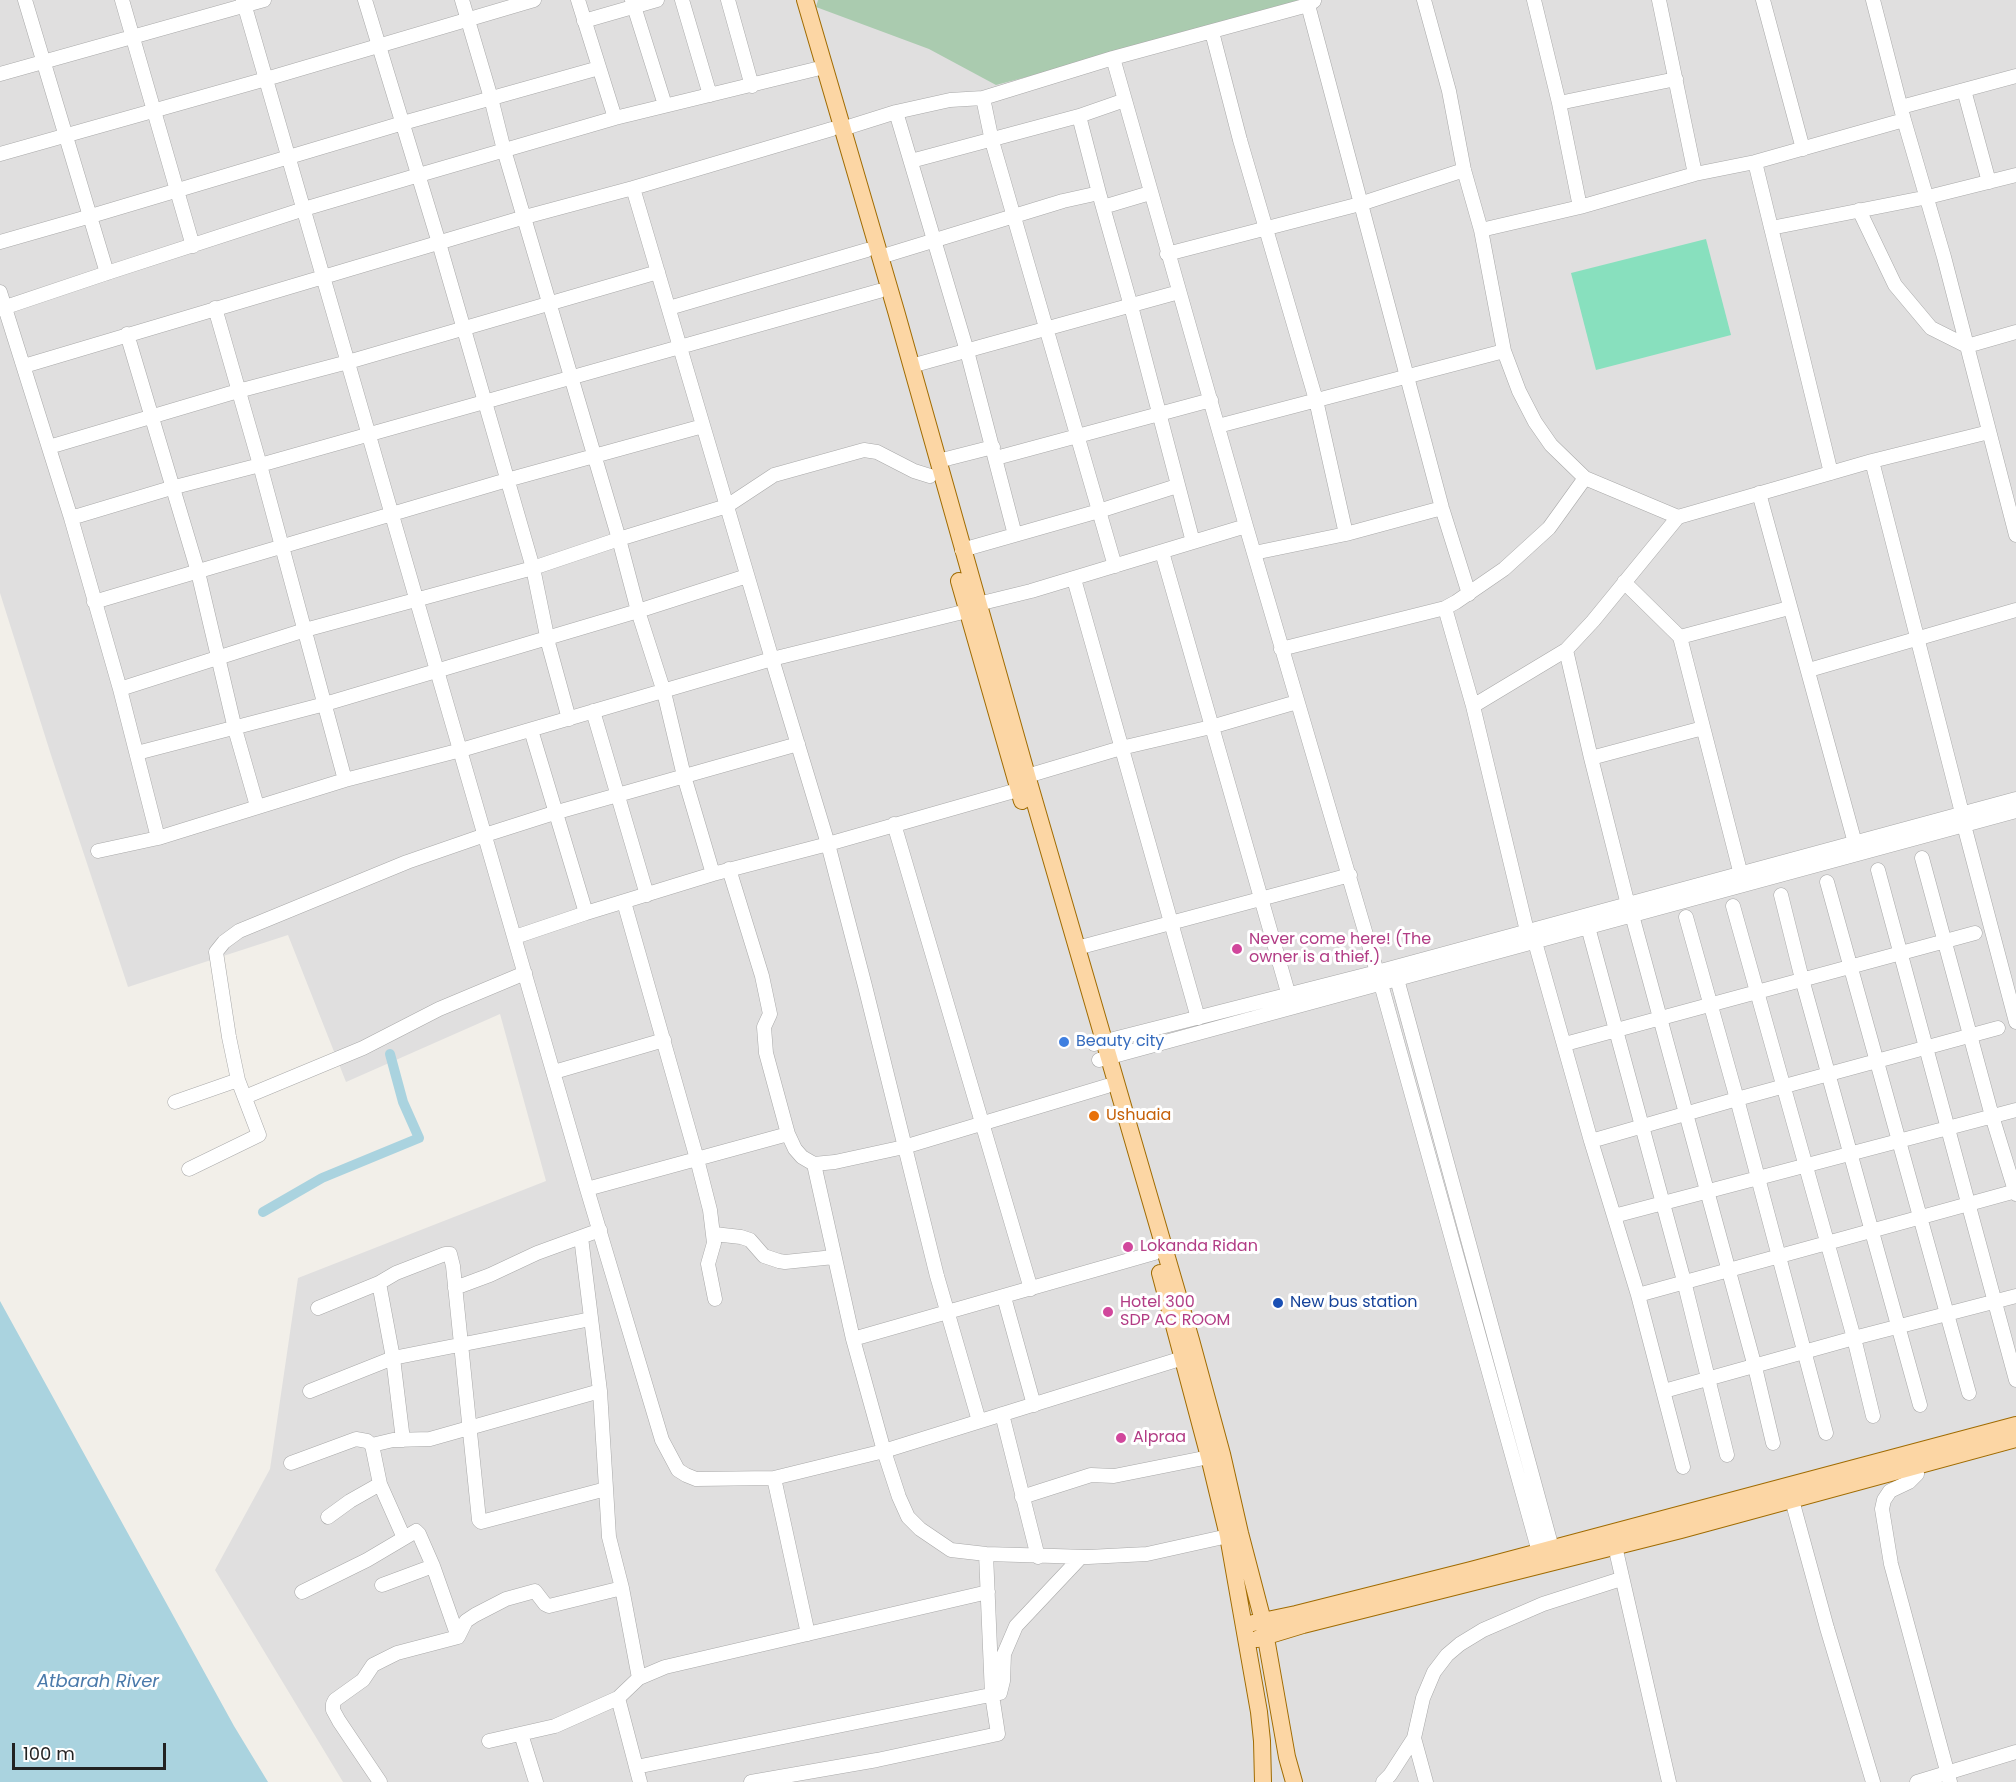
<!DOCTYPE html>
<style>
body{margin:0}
#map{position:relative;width:2016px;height:1782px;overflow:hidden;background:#f2efe9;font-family:Poppins,sans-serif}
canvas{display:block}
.scale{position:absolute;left:12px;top:1743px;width:154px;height:27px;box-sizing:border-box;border:3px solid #222;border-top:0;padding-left:8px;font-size:18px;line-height:21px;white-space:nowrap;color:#222;-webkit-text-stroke:4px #fff;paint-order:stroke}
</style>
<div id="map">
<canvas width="2016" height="1782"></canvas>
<div class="scale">100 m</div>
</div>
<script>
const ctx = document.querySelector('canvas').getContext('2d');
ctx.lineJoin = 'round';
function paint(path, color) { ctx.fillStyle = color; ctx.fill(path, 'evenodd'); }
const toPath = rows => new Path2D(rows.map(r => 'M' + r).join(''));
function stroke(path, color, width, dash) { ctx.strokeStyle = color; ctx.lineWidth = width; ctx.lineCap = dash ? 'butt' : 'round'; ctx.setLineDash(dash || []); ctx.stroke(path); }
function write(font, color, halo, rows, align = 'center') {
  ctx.font = font + ' Poppins,sans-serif'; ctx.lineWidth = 6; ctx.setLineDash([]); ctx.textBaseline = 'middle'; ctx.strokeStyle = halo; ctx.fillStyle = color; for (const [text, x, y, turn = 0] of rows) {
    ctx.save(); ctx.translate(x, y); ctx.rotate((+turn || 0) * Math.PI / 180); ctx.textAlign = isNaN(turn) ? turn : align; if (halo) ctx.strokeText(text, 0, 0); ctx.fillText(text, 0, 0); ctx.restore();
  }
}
const residential = toPath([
 [0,0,2016,0,2016,1782,343,1782,215,1570,270,1469,298,1278,546,1181,500,1014,346,1082,288,935,128,987,51,755,0,593]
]);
const cemetery = toPath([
 [818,0,1308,0,1167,40,996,85,929,49,816,7]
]);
const pitch = toPath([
 [1706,239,1731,335,1596,370,1571,273]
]);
const water = toPath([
 [0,1301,234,1726,268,1782,0,1782]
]);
const canal = toPath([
 [263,1212,322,1178,419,1138,403,1102,390,1054]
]);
const minor = toPath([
 [25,0,107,273],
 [122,0,193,246],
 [243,0,587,1189,662,1440,678,1470,686,1475,696,1479,774,1478,884,1451,899,1497,908,1517,920,1529,951,1550,986,1554,1088,1557,1147,1554,1228,1536],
 [365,0,439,243,533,568,549,646,569,719],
 [462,0,491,98,504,150,619,539,638,611,664,692,684,776,713,874],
 [578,0,615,118],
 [632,0,665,105],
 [682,0,710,95],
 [728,0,752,86],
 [1424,0,1449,91,1464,170,1481,230,1504,351,1519,391,1535,422,1551,445,1585,478,1678,517,1872,461,1989,432],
 [1534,0,1559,103,1580,207],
 [1659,0,1695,174],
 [1763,0,1803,149],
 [1873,0,1904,120,1944,257,2016,535],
 [1308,5,1442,508,1469,594],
 [584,21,657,0],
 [1212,32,1240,140,1316,400,1346,534],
 [1113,58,1246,526,1377,972],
 [0,74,264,0],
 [1964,90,1989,182],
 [983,98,992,141,1115,566],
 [1559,103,1676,79],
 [1901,107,2016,76],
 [896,112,967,351,1015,535],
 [1079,116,1099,193,1131,306,1193,542],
 [842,129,896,112,950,100,983,98,1113,58,1308,5,1314,1],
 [0,154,266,79,534,0],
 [911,161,1079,116,1125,100],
 [1755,162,1831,473],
 [1103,207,1150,193],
 [1859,210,1895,285,1931,328,1967,346,2016,332],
 [1771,228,1928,197,2016,175],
 [1481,230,1580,207,1695,174,1755,162,1904,120],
 [0,242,91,216,403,123,599,68],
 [1167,254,1360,204,1464,170],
 [880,257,1063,201,1099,193],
 [0,292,71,518,120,689,158,838],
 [215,308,260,465,345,780],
 [669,308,867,250],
 [0,309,107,273,304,209,419,175,615,118,816,69],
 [127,334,198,572,235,729,257,806],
 [24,366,525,217,633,188],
 [911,366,1179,292],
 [1218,426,1504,351],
 [49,447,238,391,348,362,658,272],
 [996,458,1211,400],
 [938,461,993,447],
 [1872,461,1962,813],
 [1759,493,1855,843],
 [71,518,171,488,260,465,879,291],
 [962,550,1099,511,1177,486],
 [1162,552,1291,1003],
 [1254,553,1346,534,1442,508],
 [1074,579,1198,1018],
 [1624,582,1680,637,1741,875],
 [94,602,507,480,703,426],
 [978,604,1031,591,1246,526],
 [1445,608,1473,706,1527,931],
 [967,611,772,659,828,844,865,986,937,1276,979,1421],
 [1680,637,1789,608],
 [1281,649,1445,608,1456,602,1504,569,1549,528,1585,478],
 [1566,650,1591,758,1628,905],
 [1809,670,2016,610],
 [120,689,305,630,533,568,619,539,727,506,774,475,864,450,877,452,914,471,930,476],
 [1473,706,1566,650,1593,621,1678,517],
 [593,711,647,895],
 [531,730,586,913],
 [137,753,325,704,638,611,747,576],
 [1591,758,1703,728],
 [1027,776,1121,748,1211,727,1297,702],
 [894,824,1031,1289],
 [1964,825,2016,1022],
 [98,851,158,838,345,780,461,750,772,659,633,188,832,129],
 [1922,858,1992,1116,2016,1194],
 [729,869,762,976,770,1014,764,1027,766,1053,788,1134,795,1149,802,1157,814,1164,835,1162,904,1147,1107,1086],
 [1878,870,2016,1380],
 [1827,882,1969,1393],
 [1781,895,1802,979,1920,1405],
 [624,902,697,1159,710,1210,714,1243,708,1264,715,1299],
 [1733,906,1854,1338,1873,1416],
 [1632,915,1755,1367,1773,1443],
 [1686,917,1737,1099,1826,1433],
 [1588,927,1684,1281,1727,1455],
 [515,937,586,913,713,874,828,844,1028,787],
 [1535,942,1591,1141,1614,1216,2016,1110],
 [1077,948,1350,875],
 [1397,979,1552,1548],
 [1381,984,1539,1552],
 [1094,1044,1377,972,2016,799],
 [1565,1044,1975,933],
 [1099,1060,2016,811],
 [554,1072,664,1040],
 [245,1097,363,1048,439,1009,525,973],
 [175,1102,238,1080],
 [1591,1141,1737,1099,1998,1028],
 [814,1164,853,1339,884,1451,1183,1358],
 [189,1169,259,1135,238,1080,229,1037,216,952,224,942,239,931,407,862,485,835,554,813,798,744],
 [587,1189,788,1134],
 [1614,1216,1638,1295,1683,1467],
 [714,1234,741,1237,750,1240,764,1256,779,1261,785,1262,834,1257],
 [581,1237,600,1391,609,1537,622,1588,639,1678],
 [379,1283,393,1358,403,1440],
 [455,1288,490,1275,537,1253,600,1230],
 [1638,1295,2016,1191],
 [1004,1297,1034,1405],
 [318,1308,379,1283,396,1273,445,1254,450,1254,453,1266,461,1344,479,1520,481,1522,606,1489],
 [853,1339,1154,1253],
 [310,1391,393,1358,591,1319],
 [1664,1391,1854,1338,2016,1296],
 [1002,1414,1038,1557],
 [372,1445,393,1440,430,1439,600,1391],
 [1912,1457,1917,1474,1909,1482,1890,1491,1884,1500,1882,1509,1891,1564,1950,1782],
 [291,1463,356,1439,367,1441,372,1445,380,1484,404,1538],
 [774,1478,808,1634],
 [1022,1497,1091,1475,1114,1476,1209,1457],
 [1792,1500,1827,1628,1873,1782],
 [328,1517,350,1501,380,1484],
 [1615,1546,1669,1782],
 [382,1585,433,1566],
 [302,1592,367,1560,416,1531,419,1534,433,1566,458,1637],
 [618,1698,640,1782],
 [521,1734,536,1782],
 [1414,1738,1426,1782],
 [489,1741,555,1726,618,1698,639,1678,665,1667,988,1592],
 [636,1767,1000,1693,1003,1681,1004,1654,1016,1626,1081,1557],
 [380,1782,339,1721,333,1710,333,1704,335,1700,363,1680,373,1665,397,1653,458,1637,466,1621,475,1615,506,1599,535,1591,545,1604,549,1606,622,1588],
 [751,1782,877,1760,998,1734,992,1695,986,1554],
 [1383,1782,1390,1775,1414,1738,1423,1698,1434,1672,1447,1655,1460,1644,1483,1630,1543,1604,1621,1579],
 [1917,1782,2016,1752]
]);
const major = toPath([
 [805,0,896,311,1030,786,1191,1340,1222,1454,1240,1533,1263,1621,1287,1757,1294,1782],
 [959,581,1022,801],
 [1160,1273,1209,1457,1228,1536,1259,1712,1262,1741,1263,1782],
 [1253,1623,1296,1614,1471,1570,2016,1425],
 [1257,1639,1303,1625,1681,1530,2016,1439]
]);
const markers = [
 [1237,949,6,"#d1479c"],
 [1064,1042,6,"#3f7fe0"],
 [1094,1116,6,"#e8710a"],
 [1128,1247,6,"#d1479c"],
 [1278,1303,6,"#1a4fb4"],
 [1108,1312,6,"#d1479c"],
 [1121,1438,6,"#d1479c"]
];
const hotelNames = [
 ["Never come here! (The",1249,940],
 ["owner is a thief.)",1249,958],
 ["Lokanda Ridan",1140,1247],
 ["Hotel 300",1120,1303],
 ["SDP AC ROOM",1120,1321],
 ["Alpraa",1133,1438]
];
const shopNames = [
 ["Beauty city",1076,1042]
];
const foodNames = [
 ["Ushuaia",1106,1116]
];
const transitNames = [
 ["New bus station",1290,1303]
];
const waterNames = [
 ["Atbarah River",98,1682]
];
paint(residential, '#e0dfdf');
paint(cemetery, '#aacbaf');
paint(pitch, '#88e0be');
paint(water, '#aad3df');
stroke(canal, '#aad3df', 10);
stroke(minor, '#a9a9a9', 15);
stroke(major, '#a06b00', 18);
stroke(minor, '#fff', 14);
stroke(major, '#fcd6a4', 16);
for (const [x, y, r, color] of markers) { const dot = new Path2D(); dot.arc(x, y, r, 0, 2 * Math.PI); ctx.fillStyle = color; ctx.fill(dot); stroke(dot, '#fff', 2); }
write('16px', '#b23c85', '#fff', hotelNames, 'left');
write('16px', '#366cbe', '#fff', shopNames, 'left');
write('16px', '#c56008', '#fff', foodNames, 'left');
write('16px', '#164399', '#fff', transitNames, 'left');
write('italic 18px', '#4a7aab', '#fff', waterNames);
</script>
